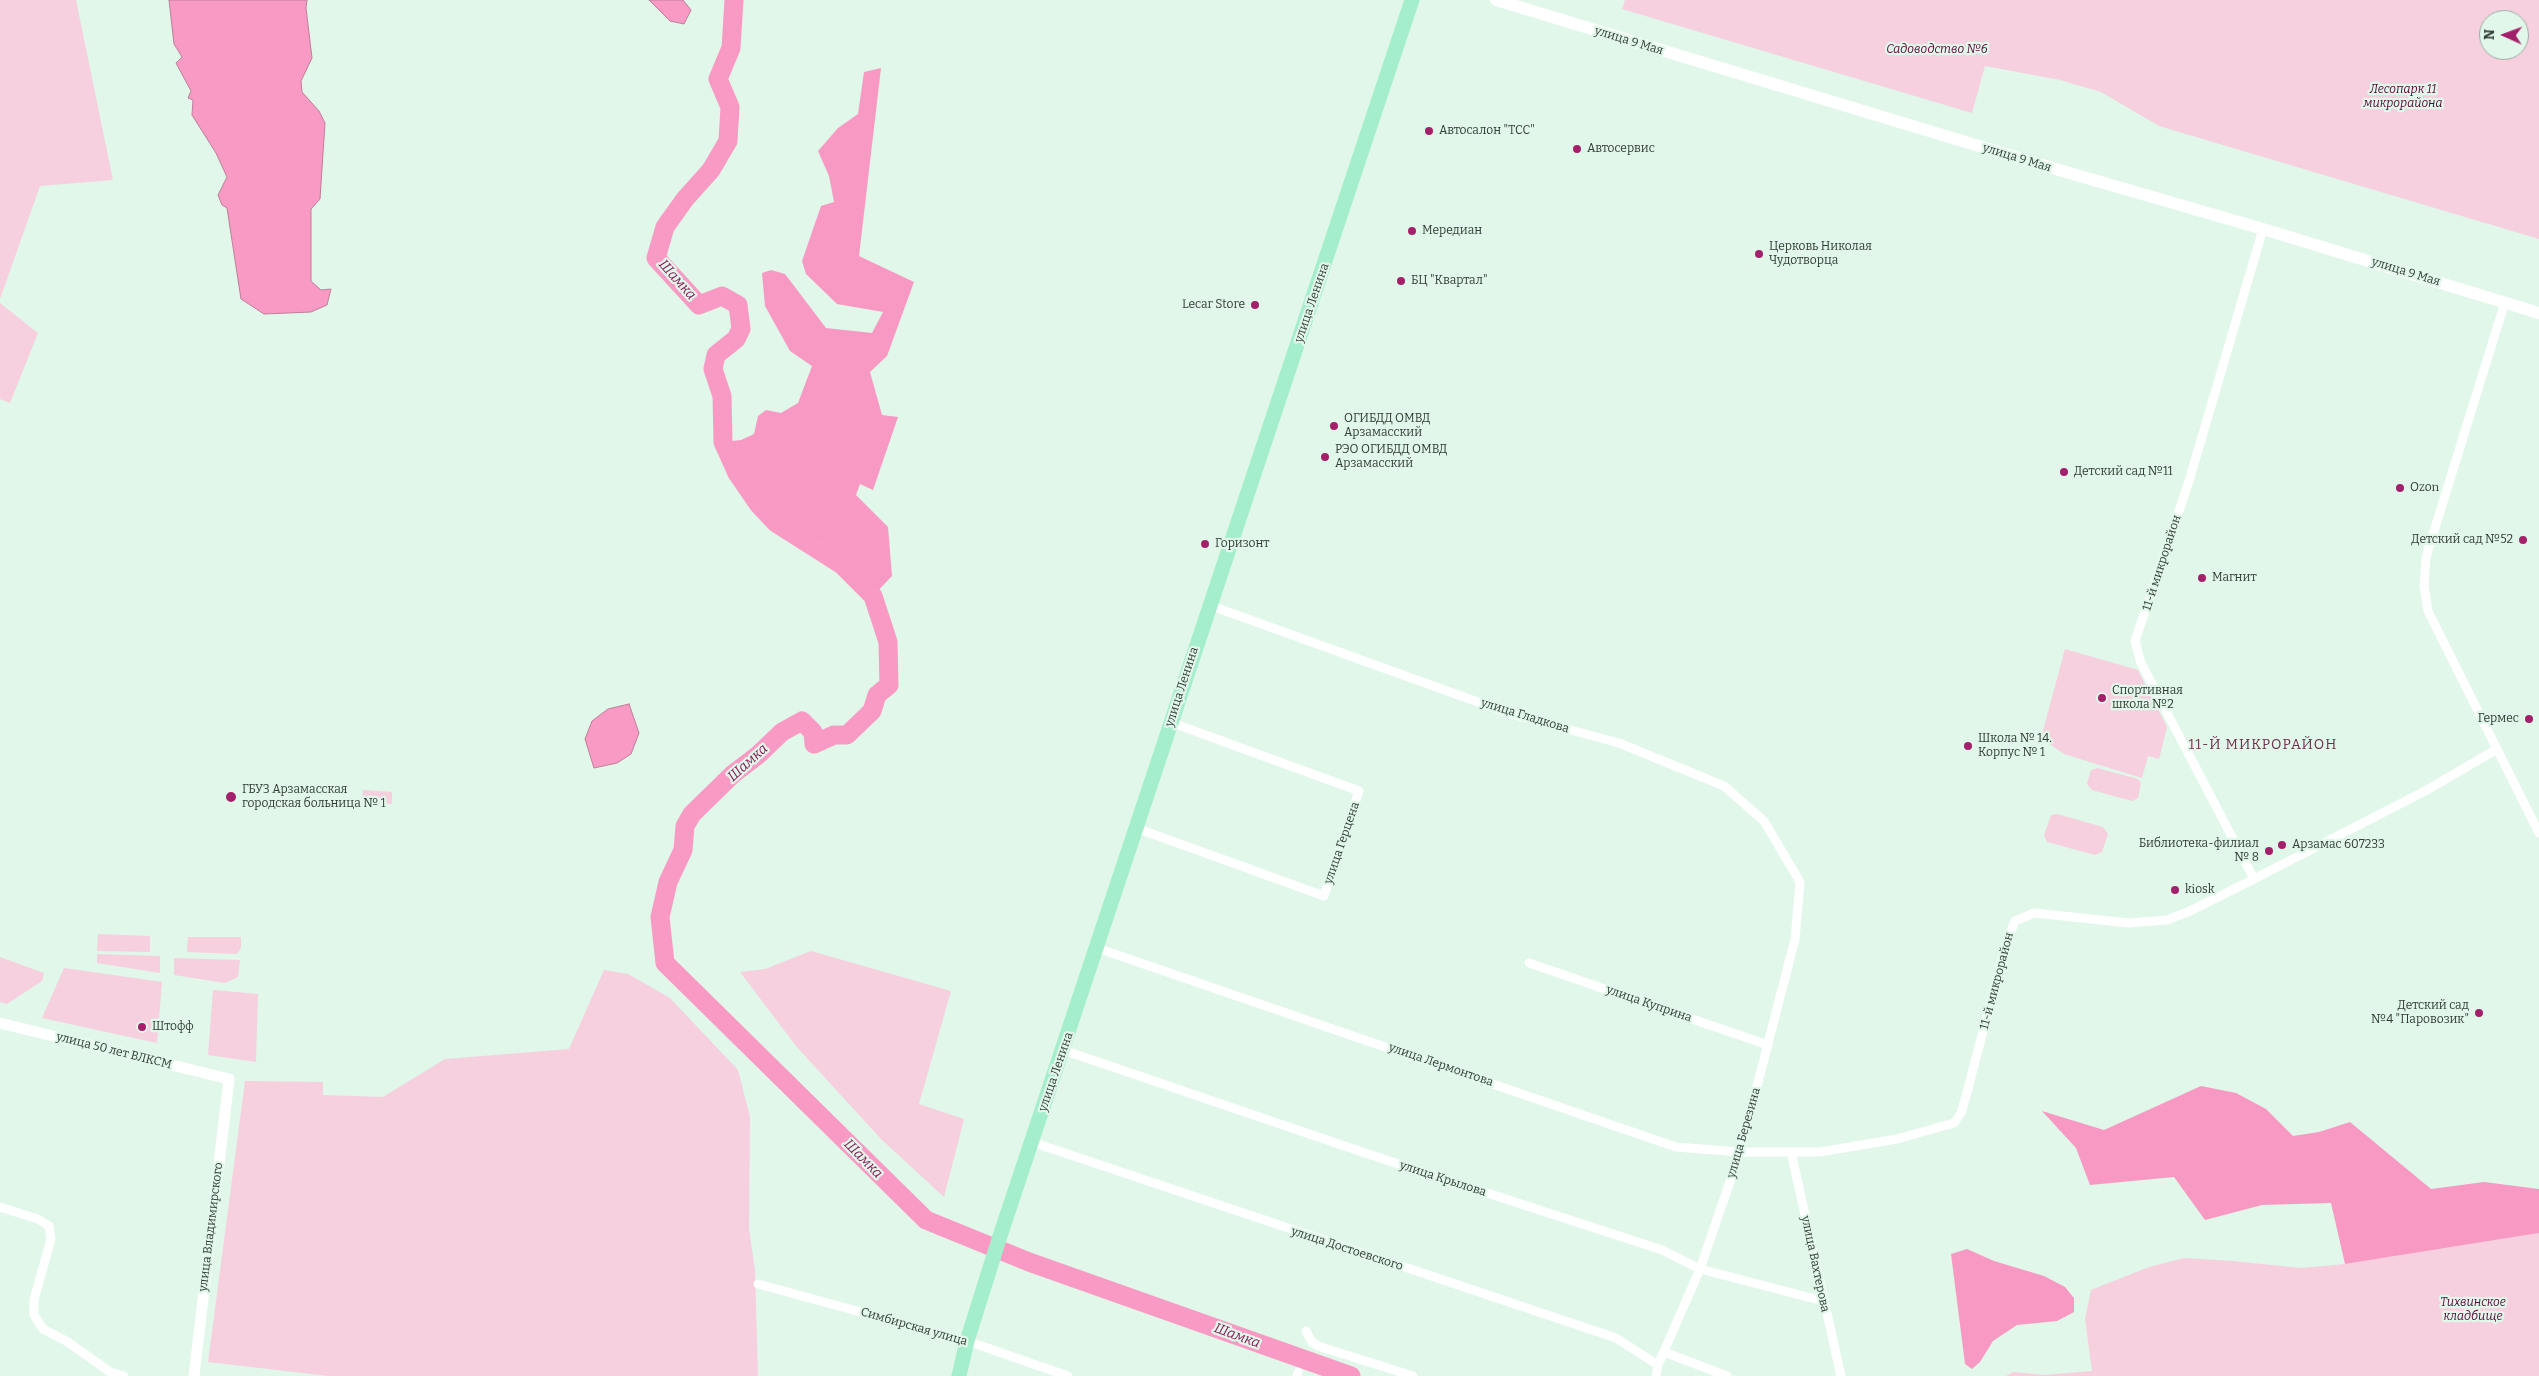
<!DOCTYPE html>
<meta charset="utf-8">
<style>
body{margin:0}
#map{position:relative;width:2539px;height:1376px;overflow:hidden;background:#e0f7e9;font-family:Bitter,serif}
canvas{display:block}
.north{position:absolute;left:2479px;top:10px;width:50px;height:50px;box-sizing:border-box;background:#e0f7e9;border:1px solid #9baca2;border-radius:50%;rotate:272deg;font-size:14px;font-weight:700;line-height:20px;text-align:center;color:#333c37}
.north::after{content:'';display:block;margin:auto;width:18px;height:22px;background:#a5206b;clip-path:polygon(50% 0,100% 100%,50% 72%,0 100%)}
</style>
<div id="map">
<canvas width="2539" height="1376"></canvas>
<div class="north">N</div>
</div>
<script>
const ctx = document.querySelector('canvas').getContext('2d');
ctx.lineJoin = 'round';
function paint(path, color) { ctx.fillStyle = color; ctx.fill(path, 'evenodd'); }
const toPath = rows => new Path2D(rows.map(r => 'M' + r).join(''));
function stroke(path, color, width, dash) { ctx.strokeStyle = color; ctx.lineWidth = width; ctx.lineCap = dash ? 'butt' : 'round'; ctx.setLineDash(dash || []); ctx.stroke(path); }
function write(font, color, halo, rows, align = 'center') {
  ctx.font = font + ' Bitter,serif'; ctx.lineWidth = 4.5; ctx.setLineDash([]); ctx.textBaseline = 'middle'; ctx.strokeStyle = halo; ctx.fillStyle = color; for (const [text, x, y, turn = 0] of rows) {
    ctx.save(); ctx.translate(x, y); ctx.rotate((+turn || 0) * Math.PI / 180); ctx.textAlign = isNaN(turn) ? turn : align; if (halo) ctx.strokeText(text, 0, 0); ctx.fillText(text, 0, 0); ctx.restore();
  }
}
const green = toPath([
 [0,0,76,0,113,180,40,186,0,299],
 [1625,0,2539,0,2539,239,2159,126,2101,92,2060,80,1985,66,1972,113,1622,9],
 [2489,20,2519,20,2519,50,2489,50],
 [0,303,38,333,10,403,0,399],
 [2065,649,2138,670,2167,727,2159,759,2148,756,2142,778,2064,754,2041,738],
 [2097,768,2138,779,2141,783,2138,798,2132,801,2092,790,2087,784,2091,770],
 [363,790,392,792,392,804,362,802],
 [2057,814,2103,827,2108,834,2102,852,2095,855,2047,842,2044,835,2051,815],
 [98,934,150,936,150,952,97,951],
 [188,937,241,937,241,948,237,954,187,952],
 [811,951,951,991,919,1104,964,1119,944,1197,881,1139,796,1046,740,972,765,969],
 [97,954,160,956,160,973,97,963],
 [0,957,44,973,42,981,7,1004,0,1002],
 [174,958,240,960,238,977,225,983,174,975],
 [64,968,162,982,157,1043,42,1018],
 [604,970,628,974,670,998,738,1070,750,1117,749,1229,755,1270,758,1376,328,1376,208,1362,245,1081,323,1082,323,1095,383,1097,445,1059,569,1049],
 [213,990,258,994,256,1062,208,1055],
 [2539,1233,2539,1376,2006,1376,2013,1372,2044,1375,2092,1371,2085,1319,2091,1290,2149,1267,2184,1258,2233,1261,2301,1268,2345,1264]
]);
const forest = toPath([
 [881,68,859,256,914,282,887,356,870,372,882,415,898,417,873,490,860,484,856,495,888,527,892,576,873,596,842,565,776,523,759,505,737,473,723,442,741,440,754,434,758,416,766,410,781,413,798,403,812,366,790,351,765,306,762,273,771,270,785,274,826,328,872,333,883,312,837,304,806,274,802,261,821,206,834,202,829,176,818,151,838,128,858,114,864,72],
 [2201,1086,2236,1093,2266,1109,2293,1136,2319,1132,2350,1122,2431,1189,2484,1182,2539,1189,2539,1233,2345,1264,2331,1203,2262,1205,2205,1220,2174,1177,2090,1185,2076,1148,2042,1111,2104,1130],
 [1967,1249,1994,1261,2044,1276,2065,1287,2074,1298,2074,1312,2057,1321,2017,1325,1993,1341,1980,1362,1972,1369,1965,1364,1951,1254]
]);
const water = toPath([
 [169,0,307,0,306,8,312,58,301,81,302,92,319,111,325,123,320,199,311,209,311,281,321,290,331,289,327,305,311,312,264,314,241,299,227,208,222,205,218,195,227,177,216,153,192,115,193,100,188,98,191,91,176,63,182,57,174,44,169,0],
 [649,0,683,0,691,10,684,24,670,21,649,0],
 [629,704,639,733,631,754,617,763,594,768,585,739,592,721,608,709,629,704]
]);
const river = toPath([
 [734,0,731,48,718,79,730,107,728,141,711,170,685,199,665,227,656,258,699,305,722,296,738,305,741,329,736,339,716,355,713,369,722,396,723,442,737,473,759,505,776,523,842,565,873,596,888,642,889,685,877,695,872,711,847,735,834,735,814,744,813,732,802,721,782,732,758,755,733,774,692,814,685,826,683,850,668,882,660,917,665,963,926,1220,1029,1262,1351,1376]
]);
const minor = toPath([
 [1209,605,1511,714,1619,743,1724,786,1764,821,1800,882,1795,939,1740,1152,1700,1269,1658,1365,1656,1376],
 [2497,749,2539,833],
 [1136,828,1324,896,1359,791,1170,722],
 [2254,879,2141,663,2135,641,2189,481,2263,229],
 [1097,948,1676,1147,1740,1152,1820,1152,1897,1139,1954,1123,1961,1113,1966,1096,2005,947,2015,921,2034,913,2129,923,2167,920,2188,912,2254,879,2427,790,2497,749,2428,611,2424,586,2426,557,2505,302],
 [1529,963,1768,1045],
 [1063,1050,1365,1153,1662,1250,1700,1269,1823,1301],
 [1032,1142,1616,1338,1658,1365],
 [1791,1152,1841,1376],
 [0,1207,38,1219,49,1226,51,1239,34,1300,34,1315,43,1329,68,1342,110,1372,124,1376],
 [758,1284,967,1341,1068,1376],
 [1306,1331,1312,1342,1318,1346,1413,1376],
 [1664,1352,1727,1376],
 [1297,1376,1298,1372]
]);
const tertiary = toPath([
 [0,1023,229,1079,194,1376]
]);
const secondary = toPath([
 [1496,0,2035,163,2263,229,2539,313]
]);
const primary = toPath([
 [959,1376,967,1341,1000,1236,1412,0]
]);
const markers = [
 [1429,131,5,"#a5206b"],
 [1577,149,5,"#a5206b"],
 [1412,231,5,"#a5206b"],
 [1759,254,5,"#a5206b"],
 [1401,281,5,"#a5206b"],
 [1255,305,5,"#a5206b"],
 [1334,426,5,"#a5206b"],
 [1325,457,5,"#a5206b"],
 [2064,472,5,"#a5206b"],
 [2400,488,5,"#a5206b"],
 [2523,540,5,"#a5206b"],
 [1205,544,5,"#a5206b"],
 [2202,578,5,"#a5206b"],
 [2102,698,5,"#a5206b"],
 [2529,719,5,"#a5206b"],
 [1968,746,5,"#a5206b"],
 [231,797,6,"#a5206b"],
 [2282,845,5,"#a5206b"],
 [2269,851,5,"#a5206b"],
 [2175,890,5,"#a5206b"],
 [2479,1013,5,"#a5206b"],
 [142,1027,5,"#a5206b"]
];
const streetNames = [
 ["улица 9 Мая",1629,41,17],
 ["улица 9 Мая",2017,158,17],
 ["улица 9 Мая",2406,272,17],
 ["улица Ленина",1312,303,-71],
 ["11-й микрорайон",2162,563,-72],
 ["улица Ленина",1182,687,-72],
 ["улица Гладкова",1525,716,17],
 ["улица Герцена",1342,843,-71],
 ["11-й микрорайон",1997,981,-75],
 ["улица Куприна",1649,1004,19],
 ["улица 50 лет ВЛКСМ",114,1051,14],
 ["улица Лермонтова",1441,1065,19],
 ["улица Ленина",1056,1072,-71],
 ["улица Березина",1744,1133,-74],
 ["улица Крылова",1443,1179,18],
 ["улица Владимирского",211,1227,-83],
 ["улица Достоевского",1347,1249,18],
 ["улица Вахтерова",1815,1264,78],
 ["Симбирская улица",914,1327,16]
];
const parkNames = [
 ["Садоводство №6",1937,50],
 ["Лесопарк 11",2403,90],
 ["микрорайона",2403,104],
 ["Тихвинское",2473,1303],
 ["кладбище",2473,1317]
];
const poiNames = [
 ["Автосалон \"ТСС\"",1439,131],
 ["Автосервис",1587,149],
 ["Мередиан",1422,231],
 ["Церковь Николая",1769,247],
 ["Чудотворца",1769,261],
 ["БЦ \"Квартал\"",1411,281],
 ["Lecar Store",1245,305,"right"],
 ["ОГИБДД ОМВД",1344,419],
 ["Арзамасский",1344,433],
 ["РЭО ОГИБДД ОМВД",1335,450],
 ["Арзамасский",1335,464],
 ["Детский сад №11",2074,472],
 ["Ozon",2410,488],
 ["Детский сад №52",2513,540,"right"],
 ["Горизонт",1215,544],
 ["Магнит",2212,578],
 ["Спортивная",2112,691],
 ["школа №2",2112,705],
 ["Гермес",2519,719,"right"],
 ["Школа № 14.",1978,739],
 ["Корпус № 1",1978,753],
 ["ГБУЗ Арзамасская",242,790],
 ["городская больница № 1",242,804],
 ["Библиотека-филиал",2259,844,"right"],
 ["№ 8",2259,858,"right"],
 ["Арзамас 607233",2292,845],
 ["kiosk",2185,890],
 ["Детский сад",2469,1006,"right"],
 ["№4 \"Паровозик\"",2469,1020,"right"],
 ["Штофф",152,1027]
];
const waterNames = [
 ["Шамка",677,280,48],
 ["Шамка",748,763,-42],
 ["Шамка",863,1159,45],
 ["Шамка",1237,1336,20]
];
const neighbourhoodNames = [
 ["11-Й МИКРОРАЙОН",2263,745]
];
paint(green, '#f6d0df');
paint(forest, '#f899c4');
paint(water, '#f99ac4');
stroke(water, '#be7e9a', 1);
stroke(river, '#f99ac4', 19);
stroke(minor, '#fff', 9);
stroke(tertiary, '#fff', 11);
stroke(secondary, '#fff', 12);
stroke(primary, '#a5eecb', 15);
for (const [x, y, r, color] of markers) { const dot = new Path2D(); dot.arc(x, y, r, 0, 2 * Math.PI); ctx.fillStyle = color; ctx.fill(dot); stroke(dot, '#e0f7e9', 2); }
write('12px', '#333c37', '#e0f7e9', streetNames);
write('italic 12px', '#5a0537', '#e0f7e9', parkNames);
write('12px', '#333c37', '#e0f7e9', poiNames, 'left');
write('italic 14px', '#881b58', '#e0f7e9', waterNames);
ctx.letterSpacing = '1px';
write('14px', '#702f4f', '#e0f7e9', neighbourhoodNames);
ctx.letterSpacing = '0px';
</script>
